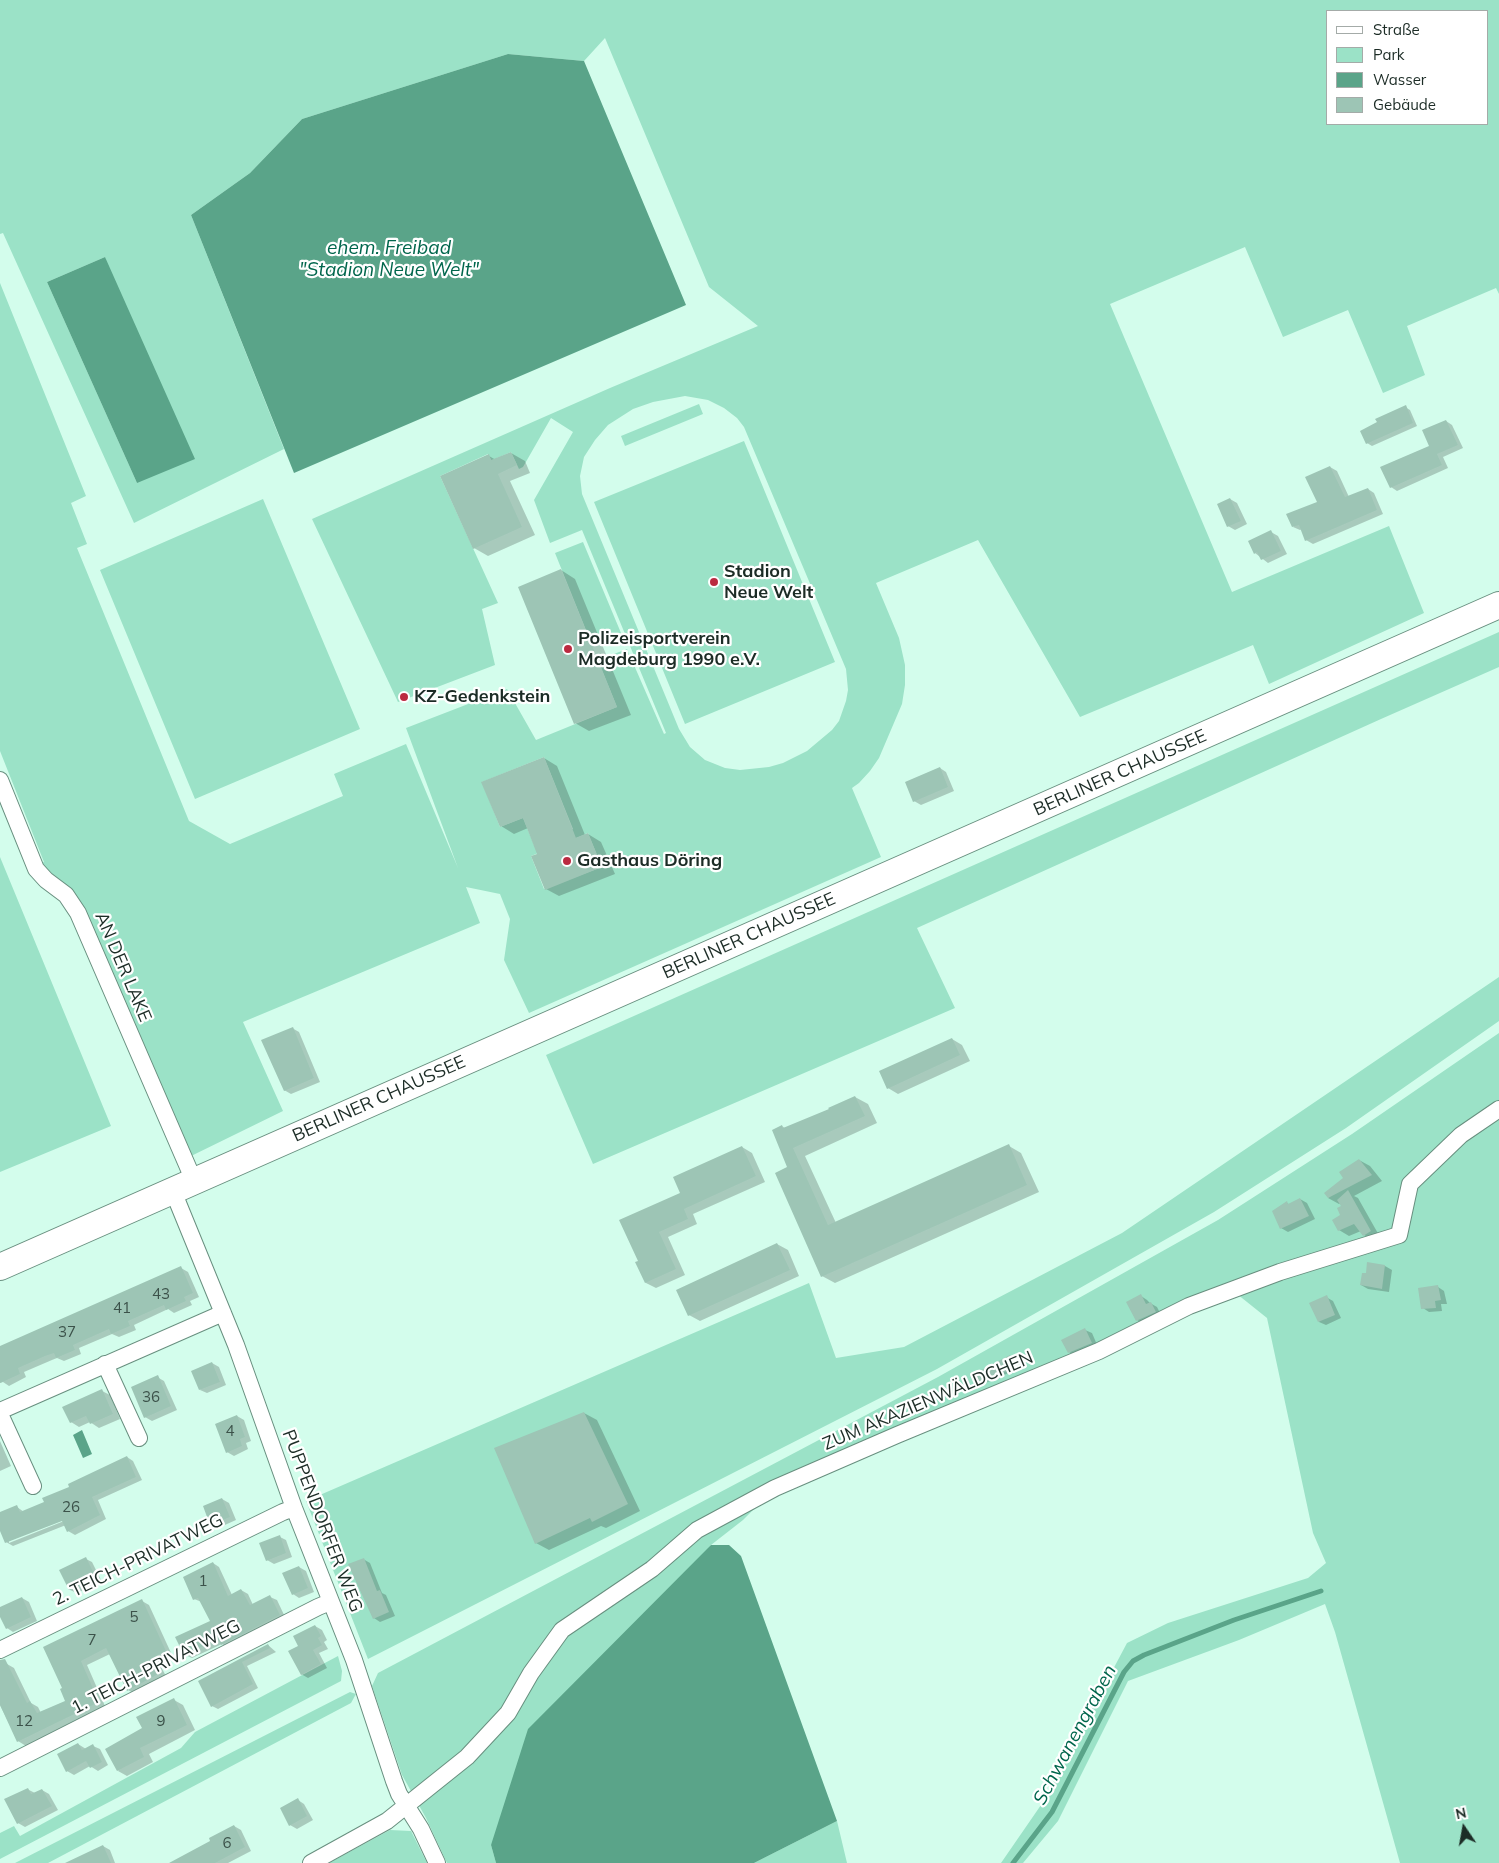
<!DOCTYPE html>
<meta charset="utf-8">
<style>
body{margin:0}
#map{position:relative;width:1499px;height:1863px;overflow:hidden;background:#d3fdec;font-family:Mulish,sans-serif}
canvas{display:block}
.legend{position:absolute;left:1326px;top:10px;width:162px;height:115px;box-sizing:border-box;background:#fff;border:1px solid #a4aba8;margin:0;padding:6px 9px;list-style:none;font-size:15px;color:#1c2c26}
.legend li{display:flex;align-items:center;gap:10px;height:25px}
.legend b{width:25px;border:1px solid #a4aba8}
.north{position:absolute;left:1439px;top:1803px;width:50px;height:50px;-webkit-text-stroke:4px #fff;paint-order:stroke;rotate:348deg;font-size:14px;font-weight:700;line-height:20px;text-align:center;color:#1c2c26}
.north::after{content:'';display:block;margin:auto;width:18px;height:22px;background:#1c2c26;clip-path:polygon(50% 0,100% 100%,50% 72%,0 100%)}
</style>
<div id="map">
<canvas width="1499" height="1863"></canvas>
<ul class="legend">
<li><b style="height:6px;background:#fff"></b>Straße</li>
<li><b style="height:14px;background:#9be2c7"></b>Park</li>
<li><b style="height:14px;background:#5aa489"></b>Wasser</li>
<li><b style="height:14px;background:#9dc5b5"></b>Gebäude</li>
</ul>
<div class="north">N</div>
</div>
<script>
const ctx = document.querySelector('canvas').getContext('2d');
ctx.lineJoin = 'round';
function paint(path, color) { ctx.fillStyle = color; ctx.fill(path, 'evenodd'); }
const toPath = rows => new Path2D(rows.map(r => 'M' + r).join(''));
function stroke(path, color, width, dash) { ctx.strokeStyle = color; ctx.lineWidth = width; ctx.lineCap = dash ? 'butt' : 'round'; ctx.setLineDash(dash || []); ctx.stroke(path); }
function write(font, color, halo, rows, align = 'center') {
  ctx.font = font + ' Mulish,sans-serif'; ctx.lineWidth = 4.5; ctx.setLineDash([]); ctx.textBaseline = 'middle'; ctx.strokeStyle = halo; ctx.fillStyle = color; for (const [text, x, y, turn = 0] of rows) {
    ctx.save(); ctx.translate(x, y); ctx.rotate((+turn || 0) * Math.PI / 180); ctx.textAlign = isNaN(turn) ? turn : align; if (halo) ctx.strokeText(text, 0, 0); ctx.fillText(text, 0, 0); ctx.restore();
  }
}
const green = toPath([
 [0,0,1499,0,1499,294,1496,288,1407,326,1425,375,1383,393,1348,310,1283,337,1245,247,1110,304,1232,592,1389,526,1424,613,1269,684,1253,645,1080,717,978,540,876,583,899,638,905,665,905,685,902,704,879,758,870,771,859,783,852,788,881,857,529,1013,504,960,510,919,500,894,466,887,480,923,243,1022,283,1111,187,1158,76,907,34,866,44,862,0,751,0,283,86,496,71,503,87,544,77,548,189,821,230,844,343,796,334,774,406,744,458,868,406,728,507,689,536,740,617,707,598,660,627,649,664,734,666,733,582,530,550,543,534,500,573,432,551,418,523,467,519,469,511,452,497,458,498,474,488,454,440,476,498,603,482,609,495,665,398,702,312,519,610,388,758,326,709,287,605,38,584,61,508,54,302,119,250,173,191,215,284,449,134,523,3,233,0,234],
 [1328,11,1488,11,1488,124,1328,124],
 [105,257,137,483,47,282],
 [685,396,708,400,724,408,737,418,744,427,846,669,848,690,846,701,839,721,832,730,807,751,783,763,769,767,740,770,725,768,705,760,690,747,679,729,582,494,580,476,584,457,595,440,608,425,633,409,653,402],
 [544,757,573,829,534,845,523,818,500,827,482,782],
 [588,833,602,867,544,889,531,856],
 [699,404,703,414,625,446,621,436],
 [744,441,835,662,685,724,594,502],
 [263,499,360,729,195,799,100,570],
 [583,542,621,633,592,645,555,553],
 [1499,632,1499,667,1381,719,917,928,955,1008,593,1164,546,1055],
 [0,857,111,1126,0,1172],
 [1499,977,1499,1021,1346,1128,1214,1212,937,1369,368,1659,306,1501,809,1283,836,1358,904,1347,1122,1233],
 [1499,1033,1499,1863,1400,1863,1335,1632,1325,1604,1239,1640,1128,1681,1058,1821,1023,1863,1001,1863,1041,1805,1127,1643,1168,1623,1308,1578,1326,1563,1313,1533,1267,1318,1232,1290,775,1488,743,1520,711,1545,491,1845,496,1863,447,1863,426,1818,402,1775,372,1686,378,1673,938,1377,1218,1220,1352,1134],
 [338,1656,342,1671,341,1681,0,1859,0,1833,14,1826,20,1836,181,1748,195,1732],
 [350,1692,356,1694,351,1703,48,1863,15,1863],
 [837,1821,847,1863,754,1863],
 [390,1830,411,1831,427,1863,329,1863]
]);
const water = toPath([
 [508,54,584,61,686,305,294,473,191,215,250,173,302,119],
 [105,257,195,459,137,483,47,282],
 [82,1430,92,1454,83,1458,73,1435],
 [711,1545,729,1545,741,1556,837,1821,754,1863,496,1863,491,1845,528,1729]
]);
const shadow = toPath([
 [1405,407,1410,410,1417,426,1372,446,1367,443,1378,422],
 [1446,421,1452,425,1463,448,1443,457,1448,468,1397,491,1391,487,1430,446],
 [511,453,525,461,530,473,510,481,535,535,488,556,474,548,489,456,496,460],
 [1330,467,1337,471,1349,497,1368,489,1374,493,1383,514,1313,544,1306,540,1302,529,1300,530,1293,527,1318,502],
 [1230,499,1237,503,1247,524,1235,530,1228,526],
 [1271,532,1278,536,1287,554,1268,563,1255,553],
 [561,570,575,579,631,715,589,731,575,723],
 [544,758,557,766,585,835,588,834,601,842,615,874,559,896,546,889,539,854,528,828,514,834,501,826],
 [940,768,946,772,954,791,921,805,914,801,906,783],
 [292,1028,299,1032,320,1082,291,1094,284,1090],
 [952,1039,962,1045,970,1061,898,1094,888,1088],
 [855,1097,868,1104,877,1123,805,1156,836,1223,1009,1146,1021,1153,1039,1192,835,1283,822,1276,789,1168,782,1126,786,1129,831,1110],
 [742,1147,752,1153,765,1182,693,1214,697,1224,668,1237,685,1275,656,1288,646,1283,637,1263,682,1193],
 [1359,1160,1370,1166,1382,1181,1354,1196,1358,1198,1380,1237,1374,1241,1364,1235,1361,1231,1349,1236,1339,1230,1343,1206,1341,1203,1339,1204,1328,1198],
 [1300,1199,1307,1203,1315,1219,1288,1232,1281,1228,1287,1203,1290,1205],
 [777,1244,788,1250,799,1276,700,1321,689,1315],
 [1368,1264,1385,1266,1392,1270,1389,1292,1368,1289,1361,1285,1367,1275],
 [181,1268,188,1272,199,1297,190,1301,192,1305,174,1313,168,1309,134,1325,136,1330,119,1337,112,1334,79,1348,81,1354,64,1361,57,1358,52,1360,24,1372,26,1377,9,1386,3,1382,0,1383,0,1348],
 [1438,1287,1444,1291,1447,1304,1441,1304,1442,1311,1429,1312,1423,1308],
 [1141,1296,1147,1300,1150,1303,1157,1307,1161,1315,1144,1324,1137,1320],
 [1326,1297,1333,1301,1341,1318,1326,1325,1319,1322],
 [1085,1330,1092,1333,1098,1347,1076,1356,1069,1352],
 [1010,1357,1013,1358,1018,1369,983,1384,980,1382],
 [212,1363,219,1367,226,1385,207,1393,200,1390],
 [157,1377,164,1381,177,1410,152,1421,145,1417],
 [102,1391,110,1395,120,1419,99,1428,90,1422,79,1427,71,1422],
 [584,1413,597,1420,640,1511,606,1528,601,1526,549,1550,536,1543],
 [237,1416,244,1420,251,1441,246,1443,248,1449,234,1456,227,1452],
 [0,1441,11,1466,0,1471],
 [127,1457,133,1461,142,1480,98,1500,106,1519,75,1535,68,1531,66,1525,13,1546,6,1542,0,1528,0,1514,17,1507,24,1512,46,1503],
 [68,1517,69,1519,9,1543,9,1541],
 [222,1499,229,1503,236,1520,218,1528,211,1524],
 [280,1537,286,1540,292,1557,274,1564,267,1560],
 [86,1559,92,1562,102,1582,77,1593,70,1590,61,1570],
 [363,1559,370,1563,382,1593,386,1595,395,1616,380,1622,374,1618],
 [213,1563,219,1567,232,1595,241,1590,248,1594,253,1605,270,1597,277,1600,286,1619,229,1648,222,1644,192,1658,185,1655,177,1638,211,1622,202,1602,194,1599],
 [299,1567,306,1571,314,1592,299,1598,293,1594],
 [22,1598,29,1602,37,1621,13,1632,7,1628,0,1614,0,1608],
 [142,1601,149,1605,172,1655,159,1663,167,1678,135,1694,128,1690,110,1654,87,1665,105,1706,26,1746,18,1741,0,1705,0,1667,7,1664,14,1668,31,1703,38,1707,41,1713,67,1702,64,1689,45,1648],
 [315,1626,322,1630,327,1640,324,1642,328,1649,319,1653,327,1668,308,1678,301,1674,300,1646],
 [268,1645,276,1652,247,1666,258,1688,218,1709,212,1706,200,1682],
 [174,1700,183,1705,195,1730,149,1754,153,1762,127,1776,118,1771,143,1729],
 [78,1744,86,1749,93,1746,100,1749,108,1765,98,1771,90,1766,74,1775,67,1771],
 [27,1789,35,1793,42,1790,49,1794,58,1810,25,1827,18,1823],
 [298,1800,304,1804,313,1820,297,1829,290,1825],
 [234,1826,241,1830,251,1851,228,1863,179,1863],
 [103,1846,110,1850,115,1863,72,1863]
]);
const stream = toPath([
 [1013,1863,1052,1812,1124,1672,1133,1661,1144,1655,1234,1620,1321,1591]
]);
const building = toPath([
 [1406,405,1413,423,1366,444,1360,431,1377,422,1375,419],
 [1446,420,1458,445,1437,454,1442,465,1390,488,1380,467,1429,446,1422,430],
 [511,452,517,465,498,474,522,527,473,549,440,476,489,454,491,460],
 [1330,466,1345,497,1368,488,1377,510,1305,541,1299,525,1292,527,1286,514,1317,502,1305,477],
 [1230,498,1241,521,1227,527,1217,504],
 [1271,530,1281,551,1261,560,1257,552,1254,554,1248,541],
 [561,569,617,707,574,724,518,587],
 [544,757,576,838,588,833,602,867,545,890,531,856,537,854,523,818,500,827,481,782],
 [940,767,948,787,913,802,905,782],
 [293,1027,314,1078,284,1091,261,1040],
 [952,1038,960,1055,887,1089,879,1071],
 [855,1096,865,1116,793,1148,828,1225,1009,1144,1027,1185,821,1277,775,1173,787,1167,772,1130,782,1125,783,1128,829,1109,828,1108],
 [742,1146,756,1176,684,1209,688,1219,659,1232,676,1269,645,1283,635,1262,638,1261,619,1220,680,1193,673,1177],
 [1359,1159,1372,1175,1328,1198,1324,1193,1343,1178,1339,1172],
 [1348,1190,1371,1231,1363,1236,1354,1224,1338,1231,1332,1220,1340,1215,1337,1208,1341,1206,1337,1200],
 [1300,1198,1309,1216,1280,1229,1272,1211,1287,1201,1288,1204],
 [777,1243,790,1270,688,1316,676,1290],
 [1367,1262,1385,1265,1382,1289,1360,1285,1362,1273,1366,1273],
 [181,1266,193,1293,184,1297,186,1301,166,1310,164,1305,128,1321,130,1326,111,1334,109,1329,73,1345,75,1350,56,1358,54,1353,45,1356,18,1368,20,1374,0,1383,0,1346],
 [1438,1285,1441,1300,1435,1301,1436,1308,1421,1309,1418,1288],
 [1141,1294,1146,1304,1151,1302,1156,1312,1136,1321,1126,1302],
 [1327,1295,1335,1315,1318,1322,1309,1303],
 [1085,1328,1092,1343,1068,1353,1061,1340],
 [1010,1355,1016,1367,979,1383,974,1374],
 [212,1362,220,1382,199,1390,191,1371],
 [158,1375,171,1406,144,1418,131,1387],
 [102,1389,113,1414,90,1424,86,1416,70,1423,62,1407],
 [584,1412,628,1504,592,1522,590,1518,535,1544,494,1448],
 [237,1415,245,1437,240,1439,242,1446,226,1453,215,1424],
 [127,1456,136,1477,92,1497,100,1515,67,1532,62,1521,5,1543,0,1531,0,1512,17,1505,20,1512,44,1502,42,1498,69,1487,68,1484],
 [222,1498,230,1517,210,1525,203,1506],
 [280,1535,286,1553,266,1561,259,1543],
 [86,1557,96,1578,69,1590,59,1570],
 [364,1558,377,1591,380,1590,389,1612,373,1619,348,1564],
 [213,1562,228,1596,241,1589,250,1605,270,1595,280,1615,221,1645,218,1639,184,1655,175,1637,210,1621,198,1598,193,1600,183,1577],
 [299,1566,308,1588,292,1595,282,1573],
 [22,1597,31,1617,6,1629,0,1617,0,1607],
 [142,1599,166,1651,152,1658,160,1673,127,1691,106,1648,81,1661,99,1702,17,1742,0,1705,0,1660,5,1659,27,1703,30,1701,37,1713,65,1701,60,1689,62,1688,43,1647],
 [315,1625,321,1636,318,1638,322,1645,313,1650,321,1664,301,1675,288,1651,298,1646,293,1636],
 [268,1644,270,1648,242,1662,253,1684,211,1707,198,1681],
 [174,1698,187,1725,140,1748,144,1757,117,1771,105,1749,142,1728,136,1717],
 [78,1743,82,1750,93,1744,102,1762,90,1768,86,1761,66,1772,57,1754],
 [28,1788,31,1794,42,1789,52,1806,17,1824,4,1799],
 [298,1798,307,1816,289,1826,280,1808],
 [234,1825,245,1847,215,1863,169,1863,210,1841,209,1838],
 [103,1845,111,1863,65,1863]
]);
const minor = toPath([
 [0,780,36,869,46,880,66,895,78,913,194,1181],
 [173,1191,236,1345,294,1508,354,1660,394,1781,399,1794,421,1829,437,1863],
 [105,1364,139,1438],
 [0,1411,223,1313],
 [0,1414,33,1486],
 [0,1650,283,1512,294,1508],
 [0,1768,318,1607,330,1602],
 [311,1863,387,1821,467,1757,508,1713,531,1673,562,1630,652,1569,697,1530,775,1488,897,1435,1099,1351,1189,1306,1280,1272,1399,1235,1410,1184,1461,1135,1499,1109]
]);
const primary = toPath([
 [0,1267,1499,605]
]);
const markers = [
 [714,582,5,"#bb2a40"],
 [568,649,5,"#bb2a40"],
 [404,697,5,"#bb2a40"],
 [567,861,5,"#bb2a40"]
];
const numberNames = [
 ["43",161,1294],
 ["41",122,1308],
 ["37",67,1332],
 ["36",151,1397],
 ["4",230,1431],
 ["26",71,1507],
 ["1",203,1581],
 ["5",134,1617],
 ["7",92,1640],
 ["12",24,1721],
 ["9",161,1721],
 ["6",227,1843]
];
const poiNames = [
 ["Stadion",724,572],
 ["Neue Welt",724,593],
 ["Polizeisportverein",578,639],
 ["Magdeburg 1990 e.V.",578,660],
 ["KZ-Gedenkstein",414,697],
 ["Gasthaus Döring",577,861]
];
const streetNames = [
 ["BERLINER CHAUSSEE",1120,773,-24],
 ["BERLINER CHAUSSEE",749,936,-24],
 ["AN DER LAKE",123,967,67],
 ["BERLINER CHAUSSEE",379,1099,-24],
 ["ZUM AKAZIENWÄLDCHEN",928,1401,-23],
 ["PUPPENDORFER WEG",322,1521,69],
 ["2. TEICH-PRIVATWEG",138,1560,-26],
 ["1. TEICH-PRIVATWEG",156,1667,-27]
];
const waterNames = [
 ["ehem. Freibad",389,248],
 ["\"Stadion Neue Welt\"",389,270],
 ["Schwanengraben",1075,1735,-62]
];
paint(green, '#9be2c7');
paint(water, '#5aa489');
paint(shadow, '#0003');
stroke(stream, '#5aa489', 5);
paint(building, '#9dc5b5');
stroke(minor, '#688f7f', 18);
stroke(primary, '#688f7f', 28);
stroke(minor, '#fff', 16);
stroke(primary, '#fff', 26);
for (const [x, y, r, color] of markers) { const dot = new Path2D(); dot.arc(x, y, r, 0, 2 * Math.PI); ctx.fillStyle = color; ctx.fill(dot); stroke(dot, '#fff', 2); }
write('15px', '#3c524a', null, numberNames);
write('bold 18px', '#1c2c26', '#fff', poiNames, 'left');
write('18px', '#1c2c26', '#fff', streetNames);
write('italic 19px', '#00664c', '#fff', waterNames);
</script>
